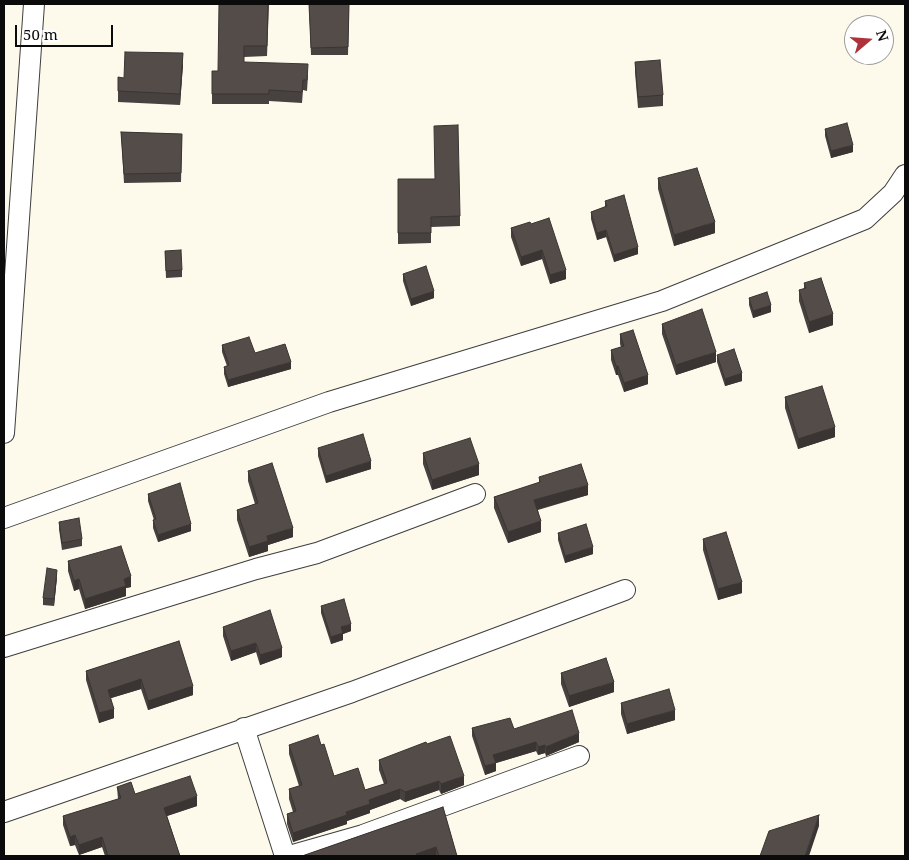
<!DOCTYPE html>
<style>
body{margin:0}
#map{position:relative;width:909px;height:860px;overflow:hidden;background:#fdf9eb;font-family:"Noto Serif",serif}
canvas{display:block}
.frame{position:absolute;inset:0;border:5px solid #0b0b0b;pointer-events:none}
.north{position:absolute;left:844px;top:15px;width:50px;height:50px;box-sizing:border-box;background:#fff;border:1px solid #9d9d9d;border-radius:50%;rotate:72deg;font-size:14px;font-weight:700;line-height:20px;text-align:center;color:#0b0b0b}
.north::after{content:'';display:block;margin:auto;width:18px;height:22px;background:#ad323c;clip-path:polygon(50% 0,100% 100%,50% 72%,0 100%)}
.scale{position:absolute;left:15px;top:25px;width:98px;height:22px;box-sizing:border-box;border:2px solid #0b0b0b;border-top:0;padding-left:6px;font-size:15px;line-height:18px;white-space:nowrap;color:#0b0b0b;-webkit-text-stroke:4px #fff;paint-order:stroke}
</style>
<div id="map">
<canvas width="909" height="860"></canvas>
<div class="frame"></div>
<div class="north">N</div>
<div class="scale">50 m</div>
</div>
<script>
const ctx = document.querySelector('canvas').getContext('2d');
ctx.lineJoin = 'round';
const toPath = rows => new Path2D(rows.map(r => 'M' + r).join(''));
function stroke(path, color, width, dash) { ctx.strokeStyle = color; ctx.lineWidth = width; ctx.lineCap = dash ? 'butt' : 'round'; ctx.setLineDash(dash || []); ctx.stroke(path); }
function paint(path, color) { ctx.fillStyle = color; ctx.fill(path, 'evenodd'); }
const minor = toPath([
 [4,433,34,4],
 [4,518,329,402,662,301,865,219,893,193,905,175],
 [4,647,256,569,317,553,475,494],
 [244,728,285,856],
 [4,812,352,692,625,590],
 [289,856,363,835,579,756]
]);
const wall = toPath([
 [269,4,267,56,244,57,244,62,308,75,307,91,303,90,302,103,269,101,269,104,212,104,212,71,218,71],
 [309,4,349,4,348,55,311,55],
 [635,62,663,95,663,106,638,108,635,72],
 [183,64,180,105,118,102,118,91,124,78],
 [825,129,853,152,831,158,825,136],
 [121,132,182,134,181,182,124,183],
 [658,178,715,233,674,246,658,189],
 [398,179,460,216,460,226,431,227,431,243,398,244],
 [605,201,638,254,614,262,606,237,597,240,591,219,591,212,605,207],
 [531,224,566,279,550,284,542,259,521,266,511,237,511,228],
 [165,251,182,270,182,277,166,278],
 [403,274,434,298,411,306,403,281],
 [804,283,833,325,809,333,799,301,799,290,804,289],
 [749,298,771,312,753,318,749,305],
 [662,324,716,362,676,375,662,334],
 [620,334,648,384,624,392,618,375,616,375,611,360,611,350,621,347,620,344],
 [222,345,255,353,291,369,228,387,224,374,224,367,227,366,222,352],
 [717,355,742,381,725,386,717,362],
 [785,397,835,437,798,449,785,408],
 [318,448,371,469,326,483,318,456],
 [423,453,479,475,432,490,423,464],
 [248,471,293,537,268,545,268,551,249,557,237,520,237,510,255,504,248,481],
 [539,477,588,495,538,510,541,532,508,543,494,508,494,497,539,483],
 [148,494,191,531,158,542,153,528,153,520,154,520,148,501],
 [59,522,82,539,82,546,62,550,59,529],
 [558,533,593,554,565,563,558,540],
 [703,539,742,593,718,600,703,550],
 [68,561,131,587,126,588,126,596,85,609,79,589,74,591,68,571],
 [57,577,54,606,43,605,43,598],
 [321,606,351,631,343,634,343,640,331,644,321,613],
 [223,627,282,657,260,665,256,652,231,661,223,636],
 [179,641,193,695,148,710,141,689,111,698,114,718,99,723,86,680,86,671],
 [561,673,614,692,569,707,561,684],
 [621,703,675,720,627,734,621,714],
 [472,728,514,729,579,742,546,756,545,753,538,755,536,751,496,763,496,771,485,775,472,736],
 [427,744,464,785,441,794,439,790,405,802,400,799,370,810,370,813,347,821,347,824,293,842,287,824,287,814,293,812,289,799,289,789,299,786,289,754,289,745,321,745,334,776,365,790,384,784,379,770,379,760],
 [117,787,135,794,197,806,167,816,180,856,105,856,102,847,79,855,75,845,70,846,63,825,63,816,118,799],
 [443,807,457,856,302,856]
]);
const shadedWall = toPath([
 [183,53,183,64,180,105,180,94],
 [853,145,853,152,831,158,831,151],
 [715,222,715,233,674,246,674,235],
 [606,230,606,237,597,240,597,233],
 [638,247,638,254,614,262,614,255],
 [542,250,542,259,521,266,521,257],
 [566,270,566,279,550,284,550,275],
 [434,291,434,298,411,306,411,299],
 [771,305,771,312,753,318,753,311],
 [833,314,833,325,809,333,809,322],
 [716,352,716,362,676,375,676,365],
 [291,362,291,369,228,387,228,380],
 [616,366,618,366,618,375,616,375],
 [742,373,742,381,725,386,725,379],
 [648,375,648,384,624,392,624,383],
 [835,427,835,437,798,449,798,439],
 [371,461,371,469,326,483,326,476],
 [479,464,479,475,432,490,432,480],
 [588,485,588,495,534,510,534,500],
 [541,521,541,532,508,543,508,532],
 [191,524,191,531,158,542,158,535],
 [293,528,293,537,268,545,268,551,249,557,249,547,267,536],
 [593,547,593,554,565,563,565,556],
 [57,570,57,577,54,606,54,599],
 [131,576,131,587,126,588,126,596,85,609,85,599,124,579],
 [79,579,79,589,74,591,74,581],
 [742,582,742,593,718,600,718,589],
 [351,624,351,631,343,634,343,640,331,644,331,637,341,627],
 [256,643,256,652,231,661,231,651],
 [282,648,282,657,260,665,260,655],
 [141,679,141,689,108,699,108,690],
 [614,682,614,692,569,707,569,696],
 [193,686,193,695,148,710,148,701],
 [114,709,114,718,99,723,99,713],
 [675,710,675,720,627,734,627,724],
 [579,733,579,742,546,756,546,747],
 [536,742,536,751,496,763,496,771,485,775,485,766,493,755],
 [545,745,545,753,538,755,538,747],
 [464,776,464,785,441,794,441,784],
 [439,781,439,790,405,802,405,792],
 [400,789,400,799,370,810,370,813,347,821,347,824,293,842,293,833,346,812,369,800],
 [197,796,197,806,164,817,164,808],
 [819,815,819,826,809,856,805,856],
 [75,835,75,845,70,846,70,837],
 [102,837,102,847,79,855,79,845],
 [436,847,436,856,416,856,416,854]
]);
const building = toPath([
 [219,4,268,4,267,46,244,46,244,62,308,64,307,80,303,80,302,92,269,90,269,94,212,94,212,71,218,71,219,4],
 [309,4,349,4,348,47,311,48,309,4],
 [125,52,183,53,180,94,118,91,118,77,124,78,125,52],
 [660,60,663,95,638,97,635,62,660,60],
 [847,123,853,145,831,151,825,129,847,123],
 [458,125,460,216,431,217,431,233,398,233,398,179,435,179,434,126,458,125],
 [121,132,182,134,181,173,124,174,121,132],
 [697,168,715,222,674,235,658,178,697,168],
 [624,195,638,247,614,255,606,230,597,233,591,212,607,206,605,201,624,195],
 [549,218,566,270,550,275,542,250,521,257,511,228,530,222,531,224,549,218],
 [181,250,182,270,166,271,165,251,181,250],
 [426,266,434,291,411,299,403,274,426,266],
 [821,278,833,314,809,322,799,290,806,288,804,283,821,278],
 [767,292,771,305,753,311,749,298,767,292],
 [702,309,716,352,676,365,662,324,702,309],
 [633,330,648,375,624,383,618,366,616,366,611,350,624,346,620,334,633,330],
 [249,337,255,353,285,344,291,362,228,380,224,367,229,365,222,345,249,337],
 [734,349,742,373,725,379,717,355,734,349],
 [822,386,835,427,798,439,785,397,822,386],
 [363,434,371,461,326,476,318,448,363,434],
 [470,438,479,464,432,480,423,453,470,438],
 [272,463,293,528,267,536,268,541,249,547,237,510,258,503,248,471,272,463],
 [581,464,588,485,534,500,541,521,508,532,494,497,540,482,539,477,581,464],
 [180,483,191,524,158,535,153,520,156,519,148,494,180,483],
 [79,518,82,539,62,543,59,522,79,518],
 [586,524,593,547,565,556,558,533,586,524],
 [726,532,742,582,718,589,703,539,726,532],
 [121,546,131,576,124,579,126,586,85,599,79,579,74,581,68,561,121,546],
 [47,568,57,570,54,599,43,598,47,568],
 [344,599,351,624,341,627,343,633,331,637,321,606,344,599],
 [270,610,282,648,260,655,256,643,231,651,223,627,270,610],
 [179,641,193,686,148,701,141,679,108,690,114,709,99,713,86,671,179,641],
 [606,658,614,682,569,696,561,673,606,658],
 [669,689,675,710,627,724,621,703,669,689],
 [572,710,579,733,546,747,545,745,538,747,536,742,493,755,496,763,485,766,472,728,510,718,514,729,572,710],
 [318,735,321,745,324,744,334,776,358,768,365,790,387,783,379,760,426,742,427,744,450,736,464,776,441,784,439,781,405,792,400,789,369,800,370,804,346,812,347,815,293,833,287,814,296,811,289,789,302,785,289,745,318,735],
 [190,776,197,796,164,808,180,856,108,856,102,837,79,845,75,835,70,837,63,816,121,798,117,787,131,782,135,794,190,776],
 [443,807,457,856,439,856,436,847,416,854,417,856,302,856,443,807],
 [819,815,805,856,760,856,769,831,819,815]
]);
stroke(minor, '#3e3e3e', 22);
stroke(minor, '#fff', 20);
paint(wall, '#47413f');
paint(shadedWall, '#3a3533');
paint(building, '#534c49');
stroke(building, '#3a3533', 1);
</script>
